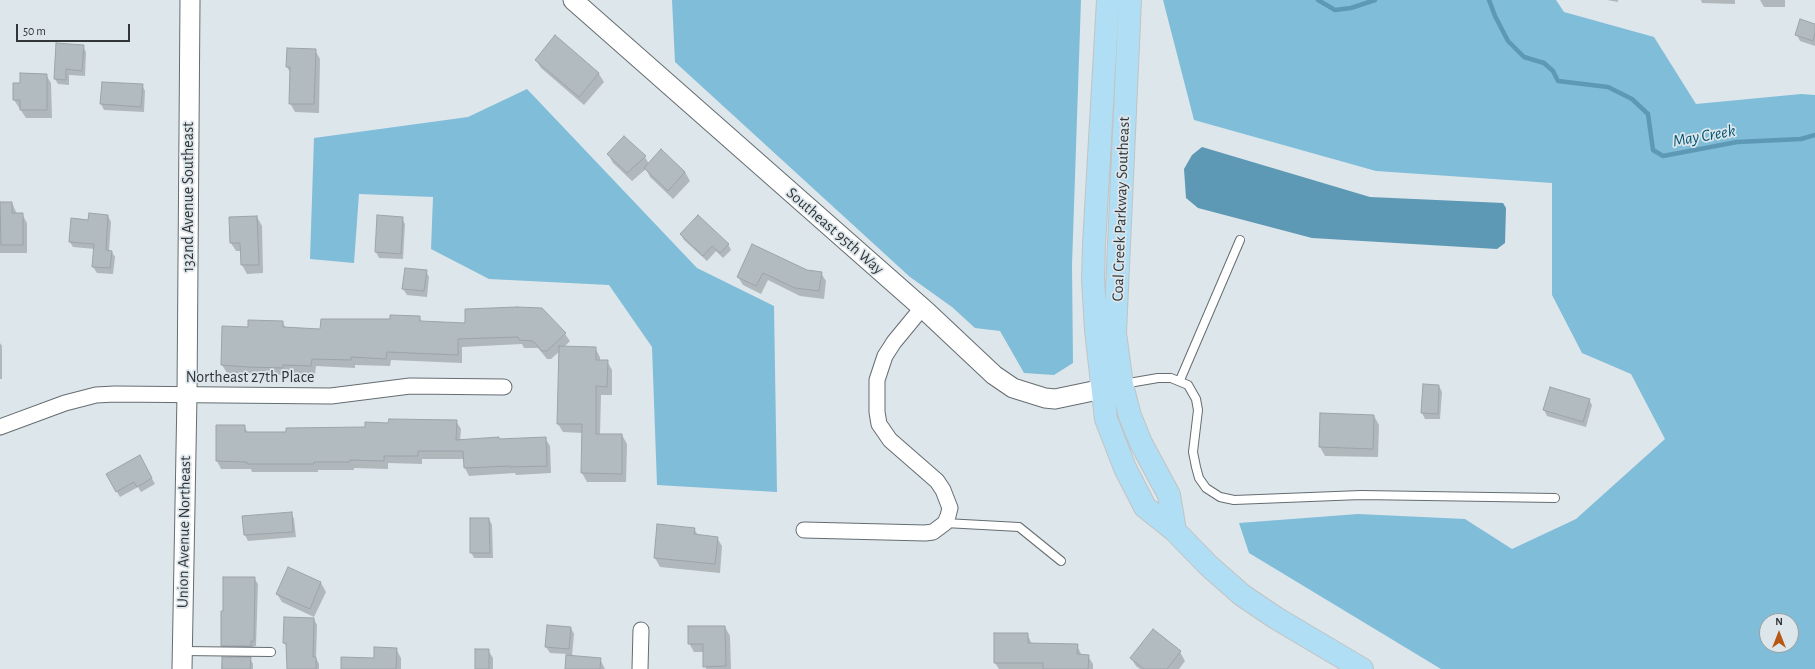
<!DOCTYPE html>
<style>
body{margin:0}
#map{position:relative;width:1815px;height:669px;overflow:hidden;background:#dde6eb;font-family:"Alegreya Sans",sans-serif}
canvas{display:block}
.north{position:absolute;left:1759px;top:613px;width:40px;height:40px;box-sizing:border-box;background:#dde6eb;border:1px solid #99a0a3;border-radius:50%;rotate:0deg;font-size:11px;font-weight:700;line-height:16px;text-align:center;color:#323638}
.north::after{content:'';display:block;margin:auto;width:14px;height:18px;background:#b75713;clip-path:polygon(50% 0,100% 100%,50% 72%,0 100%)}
.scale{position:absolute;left:16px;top:24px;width:114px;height:18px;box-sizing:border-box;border:2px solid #323638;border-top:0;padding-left:5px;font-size:12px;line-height:14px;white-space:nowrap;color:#323638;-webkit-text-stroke:3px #dde6eb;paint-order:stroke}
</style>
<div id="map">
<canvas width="1815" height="669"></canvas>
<div class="north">N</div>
<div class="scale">50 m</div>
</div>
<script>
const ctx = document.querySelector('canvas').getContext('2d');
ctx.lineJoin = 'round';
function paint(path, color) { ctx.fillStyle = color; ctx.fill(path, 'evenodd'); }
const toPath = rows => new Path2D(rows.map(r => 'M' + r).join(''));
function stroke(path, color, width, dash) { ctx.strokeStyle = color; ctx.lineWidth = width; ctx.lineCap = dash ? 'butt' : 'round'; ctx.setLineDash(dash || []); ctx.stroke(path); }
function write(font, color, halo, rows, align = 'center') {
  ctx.font = font + ' "Alegreya Sans",sans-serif'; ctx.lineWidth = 3.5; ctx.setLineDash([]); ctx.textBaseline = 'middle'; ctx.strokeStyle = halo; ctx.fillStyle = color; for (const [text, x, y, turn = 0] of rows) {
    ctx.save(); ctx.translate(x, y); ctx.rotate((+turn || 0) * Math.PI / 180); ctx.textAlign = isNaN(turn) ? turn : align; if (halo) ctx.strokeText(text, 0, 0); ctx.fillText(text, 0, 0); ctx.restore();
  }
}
const forest = toPath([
 [672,0,1081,0,1072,265,1073,363,1054,375,1024,373,1000,331,975,328,952,307,910,277,675,62],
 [1163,0,1556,0,1564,12,1654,37,1696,104,1801,94,1815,95,1815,669,1441,669,1249,553,1239,523,1358,514,1465,519,1512,549,1576,519,1665,439,1631,374,1582,353,1552,295,1552,183,1376,171,1194,120],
 [1767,621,1791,621,1791,645,1767,645],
 [527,89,697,268,774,306,777,492,657,485,652,347,609,285,489,279,431,249,433,197,359,194,354,263,310,259,314,138,468,117]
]);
const water = toPath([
 [1202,147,1370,197,1503,203,1506,208,1505,243,1497,249,1312,238,1198,208,1186,198,1184,169,1192,155]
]);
const shadow = toPath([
 [1607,0,1618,0,1618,2],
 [1701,0,1735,0,1735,4,1702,3],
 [1760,0,1785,0,1785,7,1764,7],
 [1815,25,1815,46,1800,41,1797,35],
 [556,37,599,74,604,82,584,105,541,68,536,60],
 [83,46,86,52,85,76,69,75,69,85,58,84,55,79],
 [315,50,320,59,319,113,295,112,290,103,291,74,287,67],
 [46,75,51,83,52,118,26,118,14,100,21,84],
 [142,85,145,91,144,112,104,110,101,104],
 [661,150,685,172,690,181,673,199,650,177,646,169,632,181,613,163,608,154,645,157,649,164],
 [0,203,12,203,17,214,22,214,27,223,27,253,0,253],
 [108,216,111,222,109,251,112,252,115,257,113,274,97,273,93,267,95,249,73,247,70,242,89,221],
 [378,216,402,218,405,224,403,259,379,258,376,252],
 [257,217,262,226,263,273,247,274,242,265,241,251,236,251,231,243],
 [681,235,728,244,731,250,723,258,716,251,707,261,684,240],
 [753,245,807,271,821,273,826,281,824,299,800,296,768,280,761,294,743,285,738,277],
 [426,271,429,277,427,297,407,295,403,289],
 [419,317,422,322,565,334,570,341,563,348,595,348,600,357,600,361,607,361,612,370,612,395,601,395,600,435,622,435,627,444,626,482,587,482,582,473,583,433,563,432,558,424,560,351,551,359,547,359,538,348,524,348,522,344,462,347,462,363,391,360,390,366,355,365,355,368,316,366,315,374,287,373,287,375,227,373,222,365,249,328,282,322,286,328,321,330],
 [0,343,2,346,2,379,0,379],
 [1439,386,1442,392,1440,419,1425,419,1422,413],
 [1550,388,1589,400,1592,405,1586,427,1547,416,1544,410],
 [1374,416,1379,425,1378,457,1325,456,1320,447],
 [456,421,461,429,460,441,545,438,550,446,551,473,516,475,515,473,469,476,465,468,464,459,422,459,422,464,388,463,388,469,354,468,354,470,318,470,318,472,252,472,251,469,221,469,217,461,217,426,244,426,248,433,287,433,366,428,389,424],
 [140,457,155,484,141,492,138,487,120,497,107,475],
 [291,513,294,519,296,537,248,541,245,535,243,517],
 [489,519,492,525,493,558,474,558,471,552],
 [658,526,694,529,698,535,717,538,722,546,720,573,660,567,655,558],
 [289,569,321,583,326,592,314,617,282,602,277,594],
 [254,578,258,584,256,646,254,646,253,652,226,651,222,646,224,612],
 [314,619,317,625,316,658,319,664,319,669,288,669,288,648,284,643],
 [548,626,571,628,574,634,572,656,600,659,605,669,566,669,567,654,550,653,546,647],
 [725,627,730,636,731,669,706,669,704,652,694,652,689,643],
 [1153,631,1180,652,1185,661,1179,669,1140,669,1136,666,1131,658],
 [995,634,1027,634,1032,644,1077,645,1082,656,1088,656,1093,664,1093,669,999,669,995,663],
 [396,649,401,658,401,669,342,669,375,659],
 [488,650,493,658,493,669,476,669],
 [222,658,250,658,253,664,253,669,221,669]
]);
const stream = toPath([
 [1318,0,1335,10,1351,8,1375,0],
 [1489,0,1495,16,1508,41,1524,57,1544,63,1553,71,1558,81,1608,87,1632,99,1648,114,1653,150,1663,156,1737,142,1801,139,1815,135]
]);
const building = toPath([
 [1800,19,1815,24,1815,33,1813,41,1795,35,1800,19],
 [555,35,599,73,579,97,535,60,555,35],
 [56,43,84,45,82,71,66,69,66,80,54,79,56,43],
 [287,48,316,49,314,104,289,104,290,67,286,67,287,48],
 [20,73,47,74,47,110,20,110,20,100,13,100,13,83,20,83,20,73],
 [102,82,143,84,141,107,100,104,102,82],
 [624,136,646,156,627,173,607,154,624,136],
 [661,149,685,172,668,191,644,168,661,149],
 [0,202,12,202,12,213,23,213,23,245,1,245,0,202],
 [89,213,108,215,106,250,112,251,110,268,92,267,94,244,69,242,71,218,88,220,89,213],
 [377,215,403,217,401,254,375,252,377,215],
 [698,215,729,244,720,253,712,246,703,256,680,234,698,215],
 [257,216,259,265,241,265,240,243,230,243,229,217,257,216],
 [752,244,807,270,822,272,819,291,795,288,763,273,756,286,737,277,752,244],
 [405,268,427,270,424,291,402,289,405,268],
 [517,307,542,308,566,333,547,351,542,351,533,341,519,340,518,337,458,339,458,355,387,352,386,359,351,357,351,360,312,359,311,366,283,365,283,368,248,367,221,365,222,326,248,327,248,320,283,321,283,327,320,329,321,319,390,319,390,315,420,316,420,321,465,323,465,309,517,307],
 [559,346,596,347,596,360,608,360,607,387,596,386,596,434,622,434,622,474,581,473,582,424,557,424,559,346],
 [1423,384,1439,385,1438,414,1421,413,1423,384],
 [1550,387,1590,399,1583,422,1543,410,1550,387],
 [1320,413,1374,415,1373,449,1319,447,1320,413],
 [389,419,457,420,456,440,499,437,499,439,546,437,547,466,510,467,510,466,464,468,463,451,418,451,418,456,384,456,384,461,350,460,350,462,314,462,314,464,247,464,247,462,216,461,216,425,245,425,245,432,286,432,286,428,365,427,365,422,388,423,389,419],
 [140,455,152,478,137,487,134,482,116,492,106,474,140,455],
 [292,512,293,532,244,535,242,516,292,512],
 [470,518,489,518,490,553,470,553,470,518],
 [657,524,695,528,694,534,718,537,715,564,654,558,657,524],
 [288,567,321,582,310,609,276,594,288,567],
 [223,577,255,577,254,641,251,641,251,646,221,646,221,611,223,611,223,577],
 [284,617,314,618,313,657,316,657,316,669,287,669,286,643,283,643,284,617],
 [547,625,571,627,569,649,545,647,547,625],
 [688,626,725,626,726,666,703,667,703,644,688,644,688,626],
 [1153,629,1181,651,1167,669,1144,669,1130,658,1153,629],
 [994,633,1028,633,1028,643,1078,644,1077,654,1089,655,1088,669,1043,669,1043,663,994,663,994,633],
 [374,647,397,648,396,669,341,669,341,657,374,658,374,647],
 [475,649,489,649,489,669,475,669,475,649],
 [566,655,601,658,600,669,565,669,566,655],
 [222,657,251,657,250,669,222,669,222,657]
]);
const service = toPath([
 [1180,380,1240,240],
 [1123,384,1158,378,1171,378,1188,385,1196,399,1198,410,1193,452,1196,467,1199,478,1206,488,1220,497,1234,500,1361,495,1555,498],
 [945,523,1019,527,1061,561],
 [182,651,271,652]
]);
const minor = toPath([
 [0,427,65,403,96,395,115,394,331,396,410,386,504,387],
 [804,530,925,533,933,532,945,523,948,516,950,508,943,490,937,481,890,440,879,424,877,412,877,380,885,356,894,342,922,308],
 [640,669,641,630]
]);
const tertiary = toPath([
 [573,0,927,312,994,375,1013,388,1045,398,1055,399,1117,386],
 [182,669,187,395,190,0]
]);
const primary = toPath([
 [1108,0,1094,244,1093,279,1096,330,1106,419,1125,468,1145,507,1175,531,1209,566,1242,595,1276,618,1362,669],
 [1130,0,1115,333,1122,385,1130,416,1141,443,1169,495,1175,531]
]);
const streetNames = [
 ["132nd Avenue Southeast",188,197,-90],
 ["Coal Creek Parkway Southeast",1121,209,-88],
 ["Southeast 95th Way",835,231,41],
 ["Northeast 27th Place",250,377],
 ["Union Avenue Northeast",184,532,-89]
];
const waterNames = [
 ["May Creek",1704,136,-10]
];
paint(forest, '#80bdd9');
paint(water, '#5d98b4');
paint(shadow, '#0003');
stroke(stream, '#5d98b4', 4.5);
paint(building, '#b2bbbf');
stroke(building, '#9ca4a9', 1);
stroke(service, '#656d71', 10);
stroke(minor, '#656d71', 17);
stroke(tertiary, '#656d71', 21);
stroke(primary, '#c2c3c3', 24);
stroke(service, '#fff', 8);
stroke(minor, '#fff', 15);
stroke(tertiary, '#fff', 19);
stroke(primary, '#b0def4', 22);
write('16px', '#323638', '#dde6eb', streetNames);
write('italic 17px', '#005672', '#dde6eb', waterNames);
</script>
